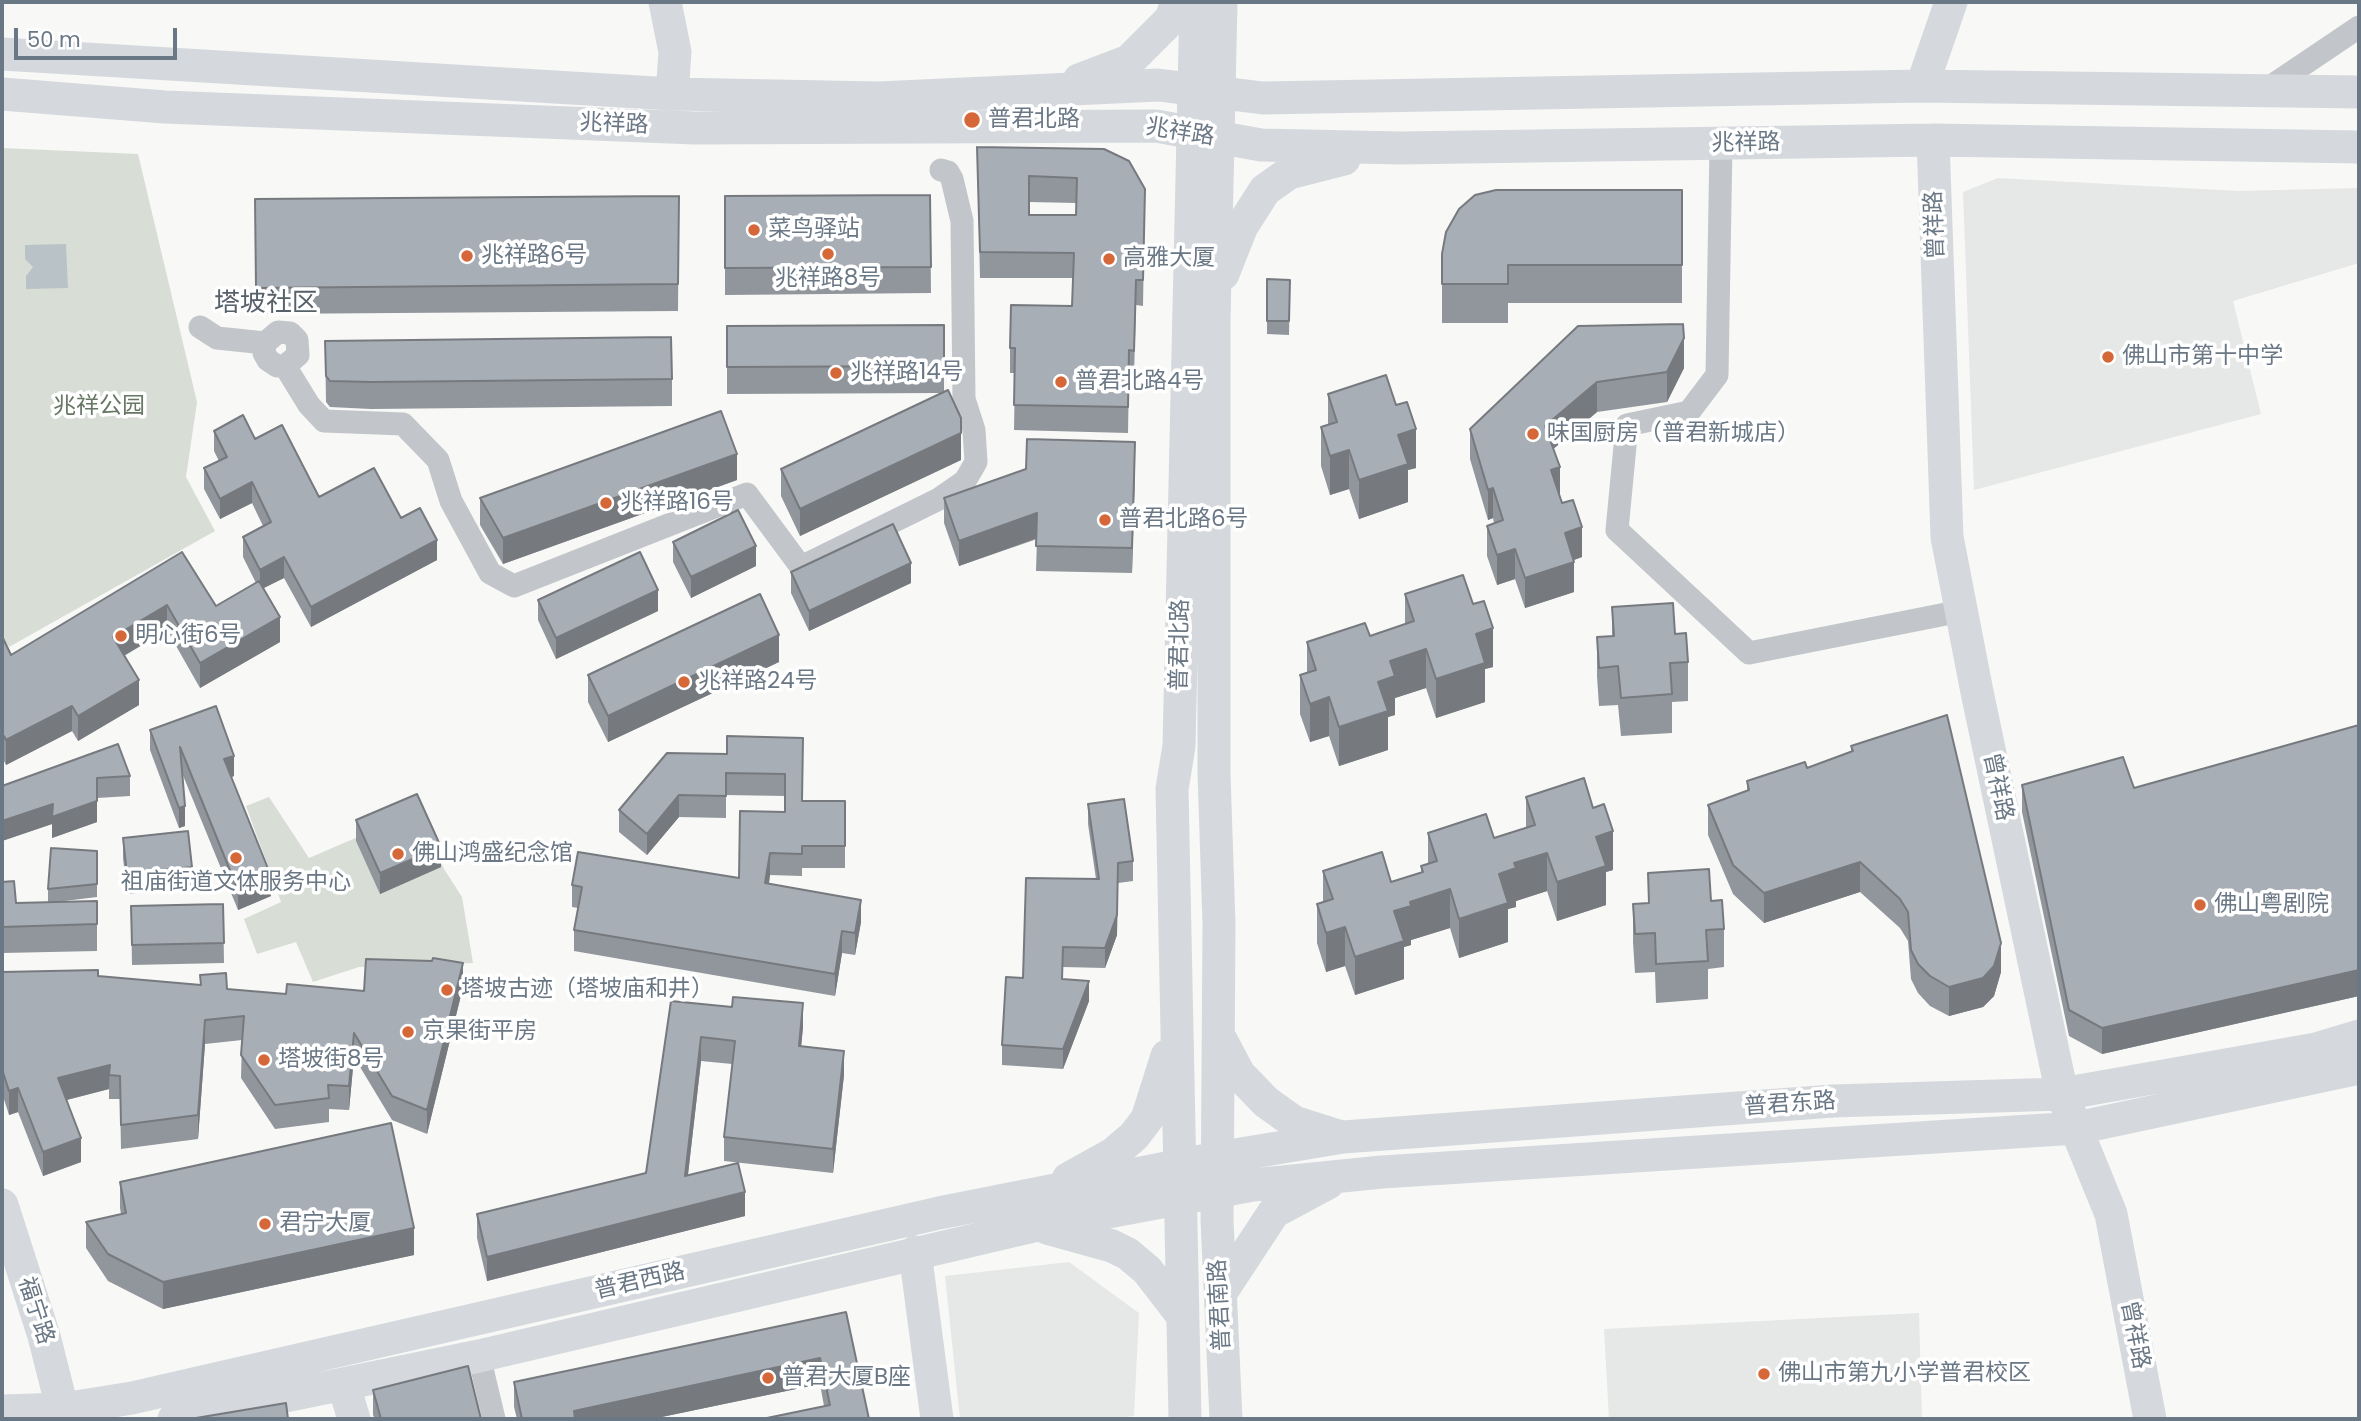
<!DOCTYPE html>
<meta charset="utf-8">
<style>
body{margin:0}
#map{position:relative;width:2361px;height:1421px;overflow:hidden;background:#f8f8f6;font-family:Poppins,sans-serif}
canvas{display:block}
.frame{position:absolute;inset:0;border:4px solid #6a7785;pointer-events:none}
.scale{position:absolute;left:14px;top:28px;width:163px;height:32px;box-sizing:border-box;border:4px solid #6a7785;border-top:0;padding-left:9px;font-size:21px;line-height:24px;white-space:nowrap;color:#6a7785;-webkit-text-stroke:5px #fff;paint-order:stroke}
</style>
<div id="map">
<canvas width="2361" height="1421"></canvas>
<div class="frame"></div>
<div class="scale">50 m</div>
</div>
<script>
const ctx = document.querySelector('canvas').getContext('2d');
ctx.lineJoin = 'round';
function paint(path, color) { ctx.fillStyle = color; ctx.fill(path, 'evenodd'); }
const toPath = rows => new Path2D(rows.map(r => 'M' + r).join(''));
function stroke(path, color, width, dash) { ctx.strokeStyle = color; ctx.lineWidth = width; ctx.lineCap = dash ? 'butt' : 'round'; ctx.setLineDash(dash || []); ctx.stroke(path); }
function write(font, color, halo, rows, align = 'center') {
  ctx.font = font + ' Poppins,"Noto Sans SC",sans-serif'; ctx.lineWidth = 7; ctx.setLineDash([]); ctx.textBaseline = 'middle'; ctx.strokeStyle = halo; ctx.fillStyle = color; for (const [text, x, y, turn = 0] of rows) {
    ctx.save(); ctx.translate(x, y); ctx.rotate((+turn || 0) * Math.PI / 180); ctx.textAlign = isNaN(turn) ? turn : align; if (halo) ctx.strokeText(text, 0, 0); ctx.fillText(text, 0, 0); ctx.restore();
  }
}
const built = toPath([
 [1998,178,2239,191,2359,188,2359,263,2233,301,2261,414,1974,490,1963,192],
 [1069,1262,1139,1313,1134,1416,1108,1419,960,1419,945,1276],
 [1919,1313,1922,1419,1609,1419,1604,1329]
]);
const green = toPath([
 [2,148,138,154,197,402,186,477,215,531,9,647,2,635],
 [269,797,309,858,418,811,444,869,462,897,473,963,359,967,313,982,296,942,257,954,244,919,281,902,246,806]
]);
const water = toPath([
 [66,244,68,288,26,289,26,276,33,267,25,259,25,245]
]);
const street = toPath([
 [2264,91,2359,27],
 [1721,145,1717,375,1689,412,1627,425,1617,530,1749,653,1961,611],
 [200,327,217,338,265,343,264,353,268,360,277,366,285,366,298,355,297,340,290,333,278,332,265,343],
 [285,366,309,405,324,421,403,424,438,460,451,501,490,573,514,586,747,494,801,567,939,499,965,481,976,462,974,430,964,399,962,221,952,179,948,172,941,170],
 [479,1356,494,1419]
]);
const secondary = toPath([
 [665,2,675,52,672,94],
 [1221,2,1214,321,1214,773,1219,924,1217,1220,1226,1419],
 [2,54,672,94,879,98,1158,85,1263,98,1922,86,2359,92],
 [1079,80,1129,61,1171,19,1177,2],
 [1922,86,1951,2],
 [2,94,165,107,695,128,1156,126,1261,145,1401,148,1933,140,2359,147],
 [1933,140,1947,537,1977,692,2062,1094,2111,1214,2150,1419],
 [1223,274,1242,226,1265,190,1289,173,1344,159],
 [1220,1038,1239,1074,1266,1102,1294,1122,1338,1136],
 [1068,1179,1113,1154,1134,1136,1147,1119,1167,1056],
 [2,1205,44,1336,65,1419],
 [1047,1228,1112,1246,1128,1254,1147,1270,1181,1314],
 [915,1252,937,1419],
 [1220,1294,1274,1212,1328,1183],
 [344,1386,354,1419],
 [2,1411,63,1409,132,1398,939,1213,1217,1158,1343,1137,1833,1101,2062,1094,2316,1049,2359,1036],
 [174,1419,479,1356,1038,1225,1253,1185,1382,1172,2077,1128,2359,1068],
 [1185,1419,1172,789,1179,746,1196,2]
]);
const wall = toPath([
 [977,147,1145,189,1143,306,1136,305,1134,376,1129,376,1128,433,1014,430,1015,373,1010,373,1010,348,1072,306,1073,278,980,278],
 [1029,202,1076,203,1076,215,1029,215],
 [1682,190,1682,303,1508,303,1508,323,1442,323,1442,254],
 [930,195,931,293,725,295,725,196],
 [679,196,678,311,256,314,255,199],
 [1267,279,1290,280,1289,335,1267,334],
 [944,325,944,392,961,460,800,536,781,496,781,469,942,393,727,394,727,326],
 [1578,326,1684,368,1667,402,1597,412,1553,449,1560,497,1582,557,1574,560,1574,592,1525,608,1515,579,1497,585,1487,556,1487,526,1494,523,1493,518,1488,520,1470,459,1470,429],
 [325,341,672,379,672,406,371,409,330,407,326,402],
 [1328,394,1416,468,1408,470,1408,502,1359,519,1349,489,1330,495,1321,466,1321,427,1328,425],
 [214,431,255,439,319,497,401,518,437,560,311,627,284,578,263,588,280,642,200,688,167,630,124,656,139,705,78,741,72,731,6,765,4,761,2,636,11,655,182,552,216,606,256,583,243,557,243,537,263,526,252,503,220,519,204,489,204,468,219,461,214,451],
 [1135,467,1132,573,1036,571,1037,539,959,566,944,523,944,498],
 [737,480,503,564,480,525,480,498],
 [673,542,756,566,691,598,673,562],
 [791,572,911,583,809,631,791,593],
 [1405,594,1493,667,1485,669,1485,702,1436,718,1426,688,1395,698,1395,715,1388,717,1388,750,1339,766,1329,736,1310,742,1300,714,1300,675,1307,673,1307,642,1370,636,1405,624],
 [538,600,658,611,556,659,538,620],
 [1612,607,1675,634,1688,662,1688,701,1672,702,1672,733,1621,736,1618,705,1599,706,1597,676,1597,637,1612,636],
 [779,662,608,742,588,702,588,675],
 [2359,725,2359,996,2102,1054,2069,1036,2022,812,2022,785,2134,788],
 [150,730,234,776,232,777,271,896,238,910,182,773,185,826,179,828,150,750],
 [803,738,802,801,845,801,845,868,802,868,802,876,770,875,769,884,861,922,855,955,842,953,835,996,574,951,574,930,578,908,572,907,572,885,739,878,785,812,785,796,726,795,726,818,679,817,647,855,619,832,619,810,727,754],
 [118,744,130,776,130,796,97,798,97,822,52,838,52,824,2,841,2,786],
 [1851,746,2001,972,1994,996,1983,1007,1949,1016,1930,1006,1918,993,1911,979,1908,941,1900,928,1860,892,1764,923,1733,894,1708,835,1708,805,1747,791,1747,781,1807,768,1851,751],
 [1526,797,1613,870,1606,872,1606,905,1557,921,1547,891,1516,901,1516,907,1508,909,1508,942,1459,958,1450,928,1411,940,1411,945,1404,947,1404,979,1355,995,1345,966,1326,972,1317,943,1317,904,1323,902,1323,871,1391,882,1421,872,1421,866,1428,864,1428,833,1494,838,1526,828],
 [1088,804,1133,861,1133,881,1118,883,1117,935,1105,968,1063,967,1063,979,1089,1001,1063,1069,1002,1065,1002,1045,1023,978,1096,879,1088,824],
 [356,820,441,867,380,894,356,841],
 [123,838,192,867,192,887,127,894,123,858],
 [97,851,97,897,56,902,97,901,97,951,2,953,2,882,16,903,48,902,48,889],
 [1648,873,1711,901,1724,929,1724,967,1708,969,1708,999,1656,1003,1655,972,1635,973,1633,942,1633,904,1648,903],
 [223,904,224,963,132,965,131,906],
 [2,972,98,976,200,985,200,975,227,989,286,994,463,987,427,1134,392,1120,354,1057,349,1110,329,1109,329,1122,275,1129,241,1078,242,1040,205,1044,198,1139,121,1149,120,1099,109,1099,109,1089,67,1100,81,1162,43,1176,18,1112,9,1115,2,1093],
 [671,1001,803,1027,801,1046,844,1075,833,1173,724,1161,724,1137,732,1064,701,1061,688,1175,745,1216,487,1281,477,1238,477,1214,646,1173],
 [120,1182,414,1255,163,1309,108,1281,86,1248,86,1222,121,1214,120,1208],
 [846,1312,869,1419,824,1406,820,1384,652,1419,517,1419,514,1407,514,1382],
 [373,1390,481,1419,375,1419,373,1415]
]);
const shadedWall = toPath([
 [1684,338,1684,368,1667,402,1667,372],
 [1597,382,1597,412,1545,456,1545,426],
 [1416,429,1416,468,1408,470,1408,502,1359,519,1359,480,1398,435],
 [961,433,961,460,800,536,800,509],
 [1135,442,1135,467,1132,573,1132,548],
 [1349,450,1349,489,1330,495,1330,456],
 [737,454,737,480,503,564,503,538],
 [1560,467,1560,497,1551,470],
 [252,482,252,503,220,519,220,499],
 [1493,488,1493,518,1488,520,1488,490],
 [1037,513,1037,538,959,566,959,541],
 [1582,527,1582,557,1565,563,1565,533],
 [437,540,437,560,311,627,311,607],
 [756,546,756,566,691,598,691,577],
 [1515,549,1515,579,1497,585,1497,555],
 [284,557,284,578,260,590,260,570],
 [1574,562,1574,592,1525,608,1525,578],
 [911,563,911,583,809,631,809,611],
 [658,590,658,611,556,659,556,638],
 [167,605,167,630,113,662,113,637],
 [280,617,280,642,200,688,200,663],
 [1493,628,1493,667,1485,669,1485,702,1436,718,1436,679,1476,634],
 [779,635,779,662,608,742,608,716],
 [1426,649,1426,688,1395,698,1395,715,1388,717,1388,750,1339,766,1339,727,1390,661],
 [139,680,139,705,78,741,78,716],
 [1329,697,1329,736,1310,742,1310,704],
 [72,706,72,731,6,765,6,740],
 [4,736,4,761,2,762,2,737],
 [234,756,234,776,224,780,224,759],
 [679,795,679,817,647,855,647,834],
 [97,801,97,822,52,838,52,824,2,841,2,821,53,804],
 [185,806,185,826,179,828,179,808],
 [1613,831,1613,870,1606,872,1606,905,1557,921,1557,882,1596,837],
 [441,847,441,867,380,894,380,873],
 [770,853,770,875,765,905,765,883],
 [1547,853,1547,891,1516,901,1516,907,1508,909,1508,942,1459,958,1459,919,1499,874,1514,863],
 [1860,862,1860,892,1764,923,1764,893],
 [1118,863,1117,935,1105,968,1105,948],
 [271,876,271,896,238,910,238,890],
 [1450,889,1450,928,1411,940,1411,945,1404,947,1404,979,1355,995,1355,957,1394,911,1410,902],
 [861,900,861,922,855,955,855,933],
 [1345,927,1345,966,1326,972,1326,933],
 [842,931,842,953,835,996,835,974],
 [2001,943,2001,972,1994,996,1983,1007,1949,1016,1949,987],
 [463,963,463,987,427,1134,427,1110],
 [2359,970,2359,996,2102,1054,2102,1028],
 [1089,981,1089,1001,1063,1069,1063,1049],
 [803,1003,803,1027,799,1070,799,1046],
 [205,1020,205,1044,198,1139,198,1115],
 [354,1033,354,1057,349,1110,349,1086],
 [701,1037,701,1061,685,1200,685,1176],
 [844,1051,844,1075,833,1173,833,1149],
 [110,1065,109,1089,58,1102,58,1078],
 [18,1088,18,1112,9,1115,9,1091],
 [81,1138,81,1162,43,1176,43,1152],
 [745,1192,745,1216,487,1281,487,1257],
 [414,1228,414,1255,163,1309,163,1282],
 [820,1358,820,1384,652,1419,574,1419,574,1411]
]);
const building = toPath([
 [977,147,1104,149,1129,161,1145,189,1143,280,1136,280,1134,351,1129,350,1128,407,1014,405,1015,348,1010,348,1011,305,1072,306,1074,253,980,252,977,147],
 [1029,176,1077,178,1076,215,1029,215,1029,176],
 [1496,190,1682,190,1682,265,1508,265,1508,284,1442,284,1442,254,1446,232,1459,209,1475,195,1496,190],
 [930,195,931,267,725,268,725,196,930,195],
 [679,196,678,284,256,288,255,199,679,196],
 [1267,279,1290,280,1289,321,1267,321,1267,279],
 [1683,324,1684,338,1667,372,1597,382,1545,426,1560,467,1551,470,1562,503,1573,500,1582,527,1565,533,1574,562,1525,578,1515,549,1497,555,1487,526,1503,520,1493,488,1488,490,1470,429,1578,326,1683,324],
 [944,325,944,366,727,367,727,326,944,325],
 [671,337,672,379,371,382,330,381,326,376,325,341,671,337],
 [1386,375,1396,405,1407,402,1416,429,1398,435,1408,464,1359,480,1349,450,1330,456,1321,427,1337,422,1328,394,1386,375],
 [948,390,961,418,961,433,800,509,781,469,948,390],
 [721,411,737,454,503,538,480,498,721,411],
 [243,415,255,439,282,425,319,497,374,468,401,518,420,508,437,540,311,607,284,557,260,570,243,537,271,522,252,482,220,499,204,468,227,457,214,431,243,415],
 [1027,439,1135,442,1132,548,1036,546,1037,513,959,541,944,498,1026,469,1027,439],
 [738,510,756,546,691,577,673,542,738,510],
 [893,524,911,563,809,611,791,572,893,524],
 [182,552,216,606,259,581,280,617,200,663,167,605,113,637,139,680,78,716,72,706,6,740,4,736,2,737,2,636,11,655,182,552],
 [640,552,658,590,556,638,538,600,640,552],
 [1463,575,1473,604,1484,601,1493,628,1476,634,1485,663,1436,679,1426,649,1390,661,1395,676,1378,682,1388,711,1339,727,1329,697,1310,704,1300,675,1316,670,1307,642,1365,623,1370,636,1414,621,1405,594,1463,575],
 [760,594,779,635,608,716,588,675,760,594],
 [1673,603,1675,634,1686,633,1688,662,1670,663,1672,694,1621,698,1618,666,1599,668,1597,637,1614,636,1612,607,1673,603],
 [216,706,234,756,224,759,271,876,238,890,180,747,185,806,179,808,150,730,216,706],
 [1947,715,2001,943,1994,966,1983,978,1949,987,1930,976,1918,964,1911,950,1908,912,1900,899,1860,862,1764,893,1733,865,1708,805,1749,790,1747,781,1805,762,1807,768,1853,751,1851,746,1947,715],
 [2359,725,2359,970,2102,1028,2069,1010,2022,785,2123,757,2134,788,2359,725],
 [727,736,803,738,802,801,845,801,845,846,802,846,802,854,770,853,765,883,861,900,855,933,842,931,835,974,574,930,582,887,572,885,578,852,739,878,740,811,785,812,785,774,726,773,726,796,679,795,647,834,619,810,667,753,727,754,727,736],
 [118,744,130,776,97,778,97,801,52,817,53,804,2,821,2,786,118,744],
 [1584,778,1593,808,1604,804,1613,831,1596,837,1606,866,1557,882,1547,853,1514,863,1516,868,1499,874,1508,903,1459,919,1450,889,1410,902,1411,906,1394,911,1404,941,1355,957,1345,927,1326,933,1317,904,1333,899,1323,871,1382,852,1391,882,1423,872,1421,866,1437,861,1428,833,1486,814,1494,838,1535,825,1526,797,1584,778],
 [417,794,441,847,380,873,356,820,417,794],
 [1124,799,1133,861,1118,863,1117,915,1105,948,1063,947,1062,979,1089,981,1063,1049,1002,1045,1006,977,1023,978,1026,878,1099,879,1088,804,1124,799],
 [188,831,192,867,127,874,123,838,188,831],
 [51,848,97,851,97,884,48,889,51,848],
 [1709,869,1711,901,1722,900,1724,929,1706,930,1708,961,1656,964,1655,933,1635,934,1633,904,1649,903,1648,873,1709,869],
 [14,881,16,903,97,901,97,924,2,927,2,882,14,881],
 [223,904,224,943,132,945,131,906,223,904],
 [433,958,463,963,427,1110,392,1096,354,1033,349,1086,328,1085,329,1098,275,1105,241,1055,244,1016,205,1020,198,1115,121,1125,120,1076,109,1075,110,1065,58,1078,81,1138,43,1152,18,1088,9,1091,2,1069,2,972,98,970,98,976,201,985,200,975,226,973,227,989,286,994,287,984,364,991,366,959,432,961,433,958],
 [733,997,803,1003,799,1046,844,1051,833,1149,724,1137,735,1041,701,1037,685,1176,738,1163,745,1192,487,1257,477,1214,646,1173,671,1001,732,1007,733,997],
 [391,1123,414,1228,163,1282,108,1254,86,1222,126,1213,120,1182,391,1123],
 [846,1312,869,1419,762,1419,830,1405,820,1358,574,1411,575,1419,522,1419,514,1382,846,1312],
 [468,1366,481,1419,381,1419,373,1390,468,1366],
 [286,1403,288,1419,190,1419,286,1403]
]);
const markers = [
 [972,120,9,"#d66739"],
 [754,230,7,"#d66739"],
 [828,254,7,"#d66739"],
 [467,256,7,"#d66739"],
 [1109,259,7,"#d66739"],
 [2108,357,7,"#d66739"],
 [836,373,7,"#d66739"],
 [1061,382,7,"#d66739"],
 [1533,434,7,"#d66739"],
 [606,503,7,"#d66739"],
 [1105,520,7,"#d66739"],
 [121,636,7,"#d66739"],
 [684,682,7,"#d66739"],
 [398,854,7,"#d66739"],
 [236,858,7,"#d66739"],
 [2200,905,7,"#d66739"],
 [447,990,7,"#d66739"],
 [408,1032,7,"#d66739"],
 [264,1060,7,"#d66739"],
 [265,1224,7,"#d66739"],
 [1764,1374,7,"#d66739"],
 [768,1378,7,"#d66739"]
];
const poiNames = [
 ["普君北路",988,120],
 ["菜鸟驿站",768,230],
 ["兆祥路6号",481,256],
 ["高雅大厦",1123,259],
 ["兆祥路8号",828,279,"center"],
 ["佛山市第十中学",2122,357],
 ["兆祥路14号",850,373],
 ["普君北路4号",1075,382],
 ["味国厨房（普君新城店）",1547,434],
 ["兆祥路16号",620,503],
 ["普君北路6号",1119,520],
 ["明心街6号",135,636],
 ["兆祥路24号",698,682],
 ["佛山鸿盛纪念馆",412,854],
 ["祖庙街道文体服务中心",236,883,"center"],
 ["佛山粤剧院",2214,905],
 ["塔坡古迹（塔坡庙和井）",461,990],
 ["京果街平房",422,1032],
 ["塔坡街8号",278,1060],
 ["君宁大厦",279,1224],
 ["佛山市第九小学普君校区",1778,1374],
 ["普君大厦B座",782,1378]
];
const streetNames = [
 ["兆祥路",614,125,2],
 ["兆祥路",1180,133,9],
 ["兆祥路",1746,144,-1],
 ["曾祥路",1936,225,-92],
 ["普君北路",1181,645,-89],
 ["曾祥路",1997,787,78],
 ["普君东路",1790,1105,-4],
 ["普君西路",640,1282,-13],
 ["普君南路",1221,1305,-93],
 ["福宁路",35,1311,72],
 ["曾祥路",2134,1335,79]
];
const parkNames = [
 ["兆祥公园",99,407]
];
const quarterNames = [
 ["塔坡社区",266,304]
];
paint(built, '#e6e7e7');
paint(green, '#d8ddd6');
paint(water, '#b9c2c7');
stroke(street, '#c2c5c9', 23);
stroke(secondary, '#d5d9dd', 33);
paint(wall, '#90969c');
paint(shadedWall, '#767a7f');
paint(building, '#a8aeb5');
stroke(building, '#767a7f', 2);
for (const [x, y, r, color] of markers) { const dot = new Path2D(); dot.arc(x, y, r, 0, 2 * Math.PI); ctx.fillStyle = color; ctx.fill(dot); stroke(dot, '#fff', 2.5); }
write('23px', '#6a7785', '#fff', poiNames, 'left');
write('23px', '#6a7785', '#fff', streetNames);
write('23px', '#667764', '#fff', parkNames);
write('26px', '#57616a', '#fff', quarterNames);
</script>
